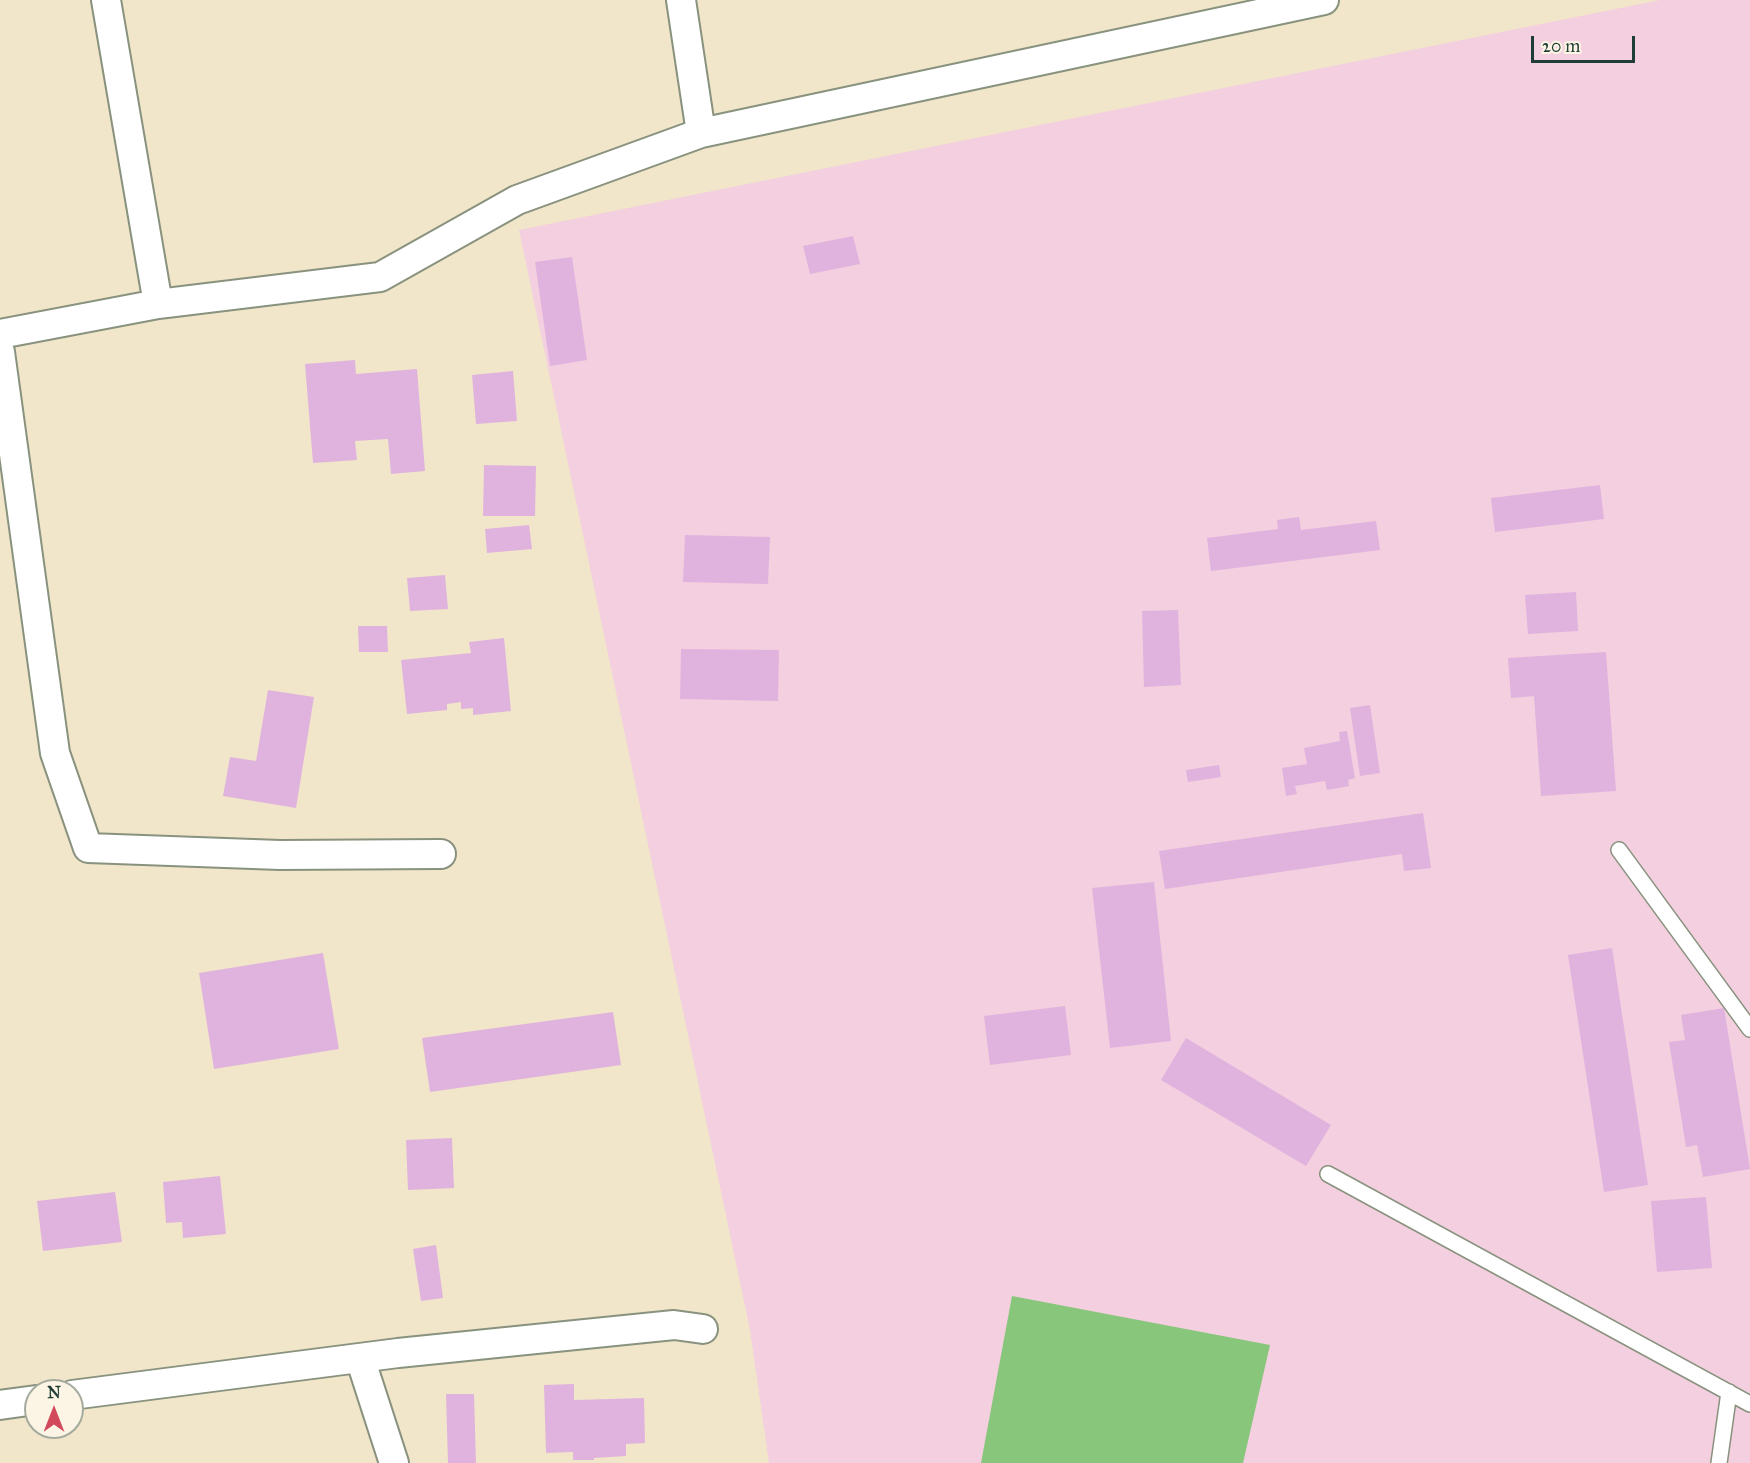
<!DOCTYPE html>
<style>
body{margin:0}
#map{position:relative;width:1750px;height:1463px;overflow:hidden;background:#f1e6c9;font-family:"IM FELL Great Primer",serif}
canvas{display:block}
.north{position:absolute;left:24px;top:1379px;width:60px;height:60px;box-sizing:border-box;background:#fcf5e5;border:2px solid #a4ab9e;border-radius:50%;rotate:0deg;font-size:16px;font-weight:700;line-height:24px;text-align:center;color:#1f3d34}
.north::after{content:'';display:block;margin:auto;width:21px;height:27px;background:#d1495b;clip-path:polygon(50% 0,100% 100%,50% 72%,0 100%)}
.scale{position:absolute;left:1531px;top:36px;width:104px;height:27px;box-sizing:border-box;border:3px solid #1f3d34;border-top:0;padding-left:8px;font-size:18px;line-height:21px;white-space:nowrap;color:#1f3d34;-webkit-text-stroke:4px #fcf5e5;paint-order:stroke}
</style>
<div id="map">
<canvas width="1750" height="1463"></canvas>
<div class="north">N</div>
<div class="scale">20 m</div>
</div>
<script>
const ctx = document.querySelector('canvas').getContext('2d');
ctx.lineJoin = 'round';
function paint(path, color) { ctx.fillStyle = color; ctx.fill(path, 'evenodd'); }
const toPath = rows => new Path2D(rows.map(r => 'M' + r).join(''));
function stroke(path, color, width, dash) { ctx.strokeStyle = color; ctx.lineWidth = width; ctx.lineCap = dash ? 'butt' : 'round'; ctx.setLineDash(dash || []); ctx.stroke(path); }
const built = toPath([
 [1660,0,1750,0,1750,1463,769,1463,750,1330,519,230]
]);
const green = toPath([
 [1012,1296,1270,1345,1243,1463,981,1463]
]);
const building = toPath([
 [853,236,860,264,810,274,803,246],
 [572,257,587,360,550,366,535,262],
 [355,360,356,374,417,369,425,471,391,474,388,439,355,441,357,460,313,463,305,364],
 [513,371,517,421,476,424,472,375],
 [484,465,536,466,535,516,483,516],
 [1600,485,1604,519,1495,532,1491,498],
 [1299,517,1301,530,1376,521,1380,550,1211,571,1207,538,1278,529,1277,520],
 [529,525,532,549,487,553,485,529],
 [685,535,770,537,768,584,683,582],
 [445,575,448,609,410,611,407,578],
 [1576,592,1578,631,1528,634,1525,595],
 [1178,610,1181,685,1144,687,1142,611],
 [358,626,387,626,388,652,359,652],
 [504,638,511,711,473,715,473,708,461,709,461,702,447,704,447,710,407,714,401,660,471,653,469,642],
 [681,649,779,650,778,701,680,699],
 [1606,652,1616,791,1541,796,1534,696,1511,698,1508,658],
 [268,690,314,697,296,808,223,796,230,757,256,761],
 [1370,705,1380,773,1360,776,1350,708],
 [1347,731,1355,778,1348,780,1349,786,1327,790,1325,781,1295,786,1297,794,1286,796,1282,768,1307,764,1304,748,1340,741,1339,732],
 [1219,765,1221,777,1188,782,1186,770],
 [1423,813,1431,868,1404,871,1402,854,1165,889,1159,851],
 [1154,882,1171,1041,1110,1048,1092,888],
 [1612,948,1648,1185,1604,1192,1568,955],
 [323,953,339,1049,214,1069,199,973],
 [1065,1006,1071,1055,990,1065,984,1016],
 [1724,1008,1750,1169,1703,1177,1697,1145,1686,1147,1669,1042,1685,1040,1681,1015],
 [613,1012,621,1065,430,1092,422,1038],
 [1186,1038,1331,1125,1306,1166,1161,1080],
 [452,1138,454,1188,408,1190,406,1140],
 [220,1176,226,1234,183,1238,182,1222,166,1223,163,1182],
 [115,1192,122,1242,43,1251,37,1201],
 [1706,1197,1712,1268,1657,1272,1651,1201],
 [436,1245,443,1298,421,1301,413,1249],
 [574,1384,574,1400,644,1398,645,1443,626,1444,626,1456,594,1458,594,1460,573,1460,573,1452,546,1453,544,1385],
 [446,1394,474,1394,476,1463,448,1463]
]);
const service = toPath([
 [1619,850,1750,1029],
 [1328,1174,1750,1404],
 [1719,1463,1729,1392]
]);
const minor = toPath([
 [106,0,158,304],
 [681,0,701,133],
 [0,334,158,304,380,277,517,200,701,133,1324,0],
 [0,352,55,753,88,848,280,855,441,854],
 [360,1358,394,1463],
 [72,1395,398,1353,674,1325,703,1329],
 [0,1405,36,1400]
]);
paint(built, '#f3cfdf');
paint(green, '#88c67c');
paint(building, '#e0b3de');
stroke(service, '#88927e', 18);
stroke(minor, '#88927e', 32);
stroke(service, '#fff', 15);
stroke(minor, '#fff', 28);
</script>
